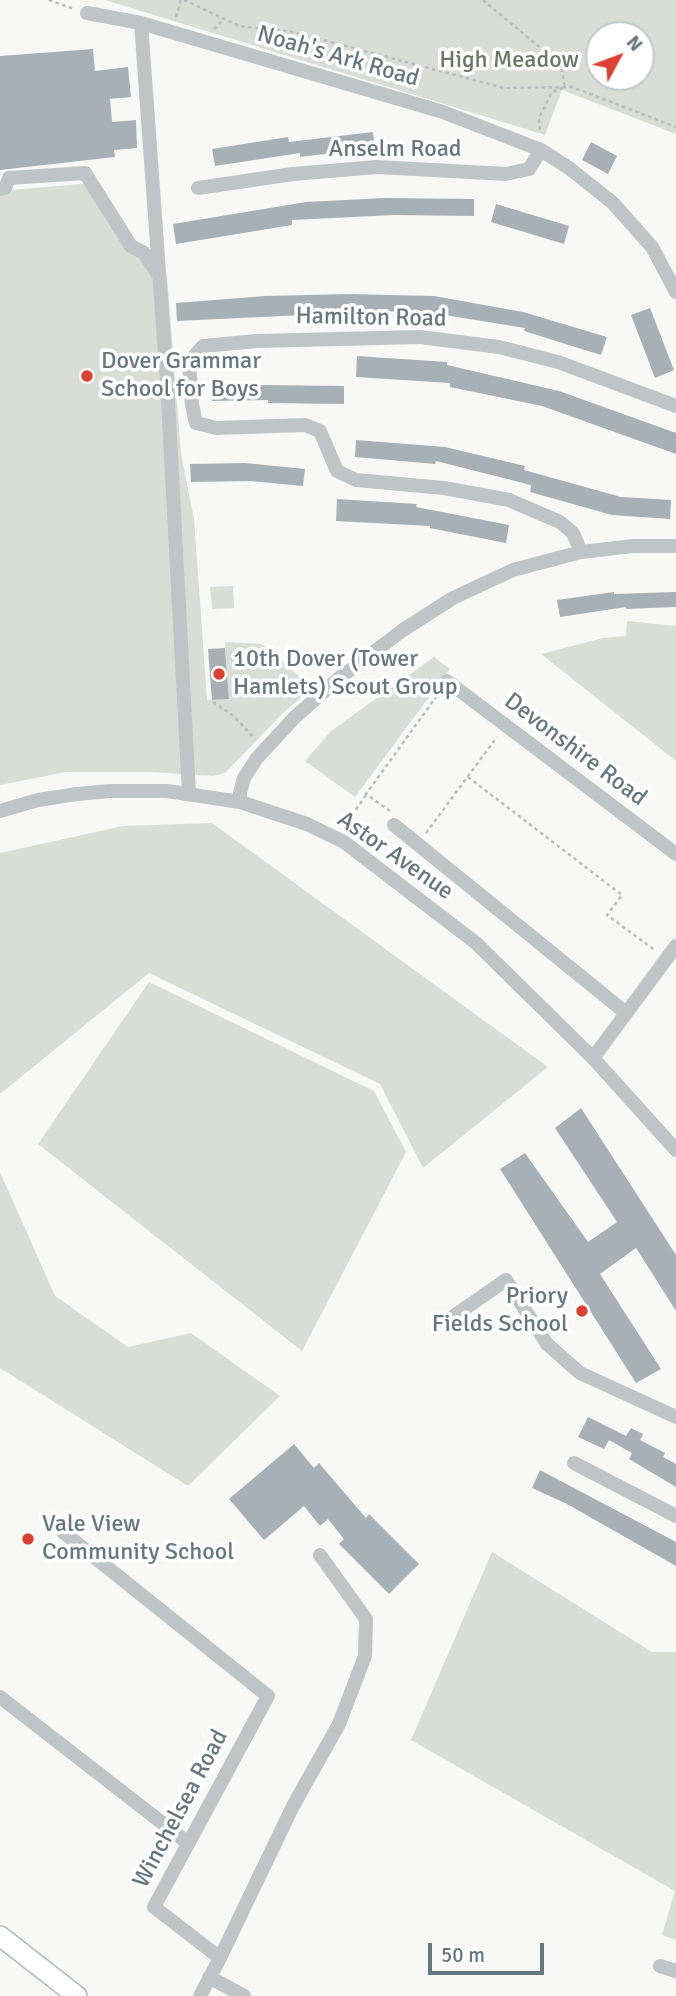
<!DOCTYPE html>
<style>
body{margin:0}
#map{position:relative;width:676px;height:1996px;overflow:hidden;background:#f8f8f6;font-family:Signika,sans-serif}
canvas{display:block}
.north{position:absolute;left:585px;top:21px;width:70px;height:70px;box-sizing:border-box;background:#fff;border:2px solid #c1c9cc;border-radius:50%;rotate:49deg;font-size:19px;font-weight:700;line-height:28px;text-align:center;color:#65787f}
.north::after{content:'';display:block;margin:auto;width:24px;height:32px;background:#db4033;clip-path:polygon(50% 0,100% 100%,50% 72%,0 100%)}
.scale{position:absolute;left:428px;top:1943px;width:116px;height:32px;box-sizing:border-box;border:4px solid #65787f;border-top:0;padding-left:9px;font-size:21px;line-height:24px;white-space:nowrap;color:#65787f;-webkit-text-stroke:5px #fff;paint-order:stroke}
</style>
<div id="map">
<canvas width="676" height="1996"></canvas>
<div class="north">N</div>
<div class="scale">50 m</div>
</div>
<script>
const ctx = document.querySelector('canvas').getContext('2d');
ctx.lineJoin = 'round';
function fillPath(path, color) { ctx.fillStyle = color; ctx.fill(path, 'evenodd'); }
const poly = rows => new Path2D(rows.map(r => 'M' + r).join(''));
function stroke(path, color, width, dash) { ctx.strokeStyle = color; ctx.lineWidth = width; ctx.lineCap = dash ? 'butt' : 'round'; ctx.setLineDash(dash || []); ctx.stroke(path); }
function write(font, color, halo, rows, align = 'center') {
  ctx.font = font + ' Signika,sans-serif'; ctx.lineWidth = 7; ctx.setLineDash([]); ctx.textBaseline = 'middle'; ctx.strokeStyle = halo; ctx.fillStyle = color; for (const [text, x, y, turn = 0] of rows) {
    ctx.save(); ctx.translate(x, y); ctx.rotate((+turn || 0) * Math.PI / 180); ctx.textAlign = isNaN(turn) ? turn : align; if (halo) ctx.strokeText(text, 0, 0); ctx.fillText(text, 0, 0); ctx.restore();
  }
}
fillPath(poly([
 [105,0,676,0,676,134,562,90,545,135],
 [599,35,641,35,641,77,599,77],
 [93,183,158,275,167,276,181,454,194,519,207,700,229,699,225,642,262,644,312,688,283,713,225,773,213,776,151,772,66,772,0,785,0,191],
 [233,586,234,608,212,609,210,587],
 [627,621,676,626,676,761,541,654,603,638,626,636],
 [434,657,450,669,355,797,305,761,331,731],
 [212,823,548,1067,423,1168,380,1084,149,973,0,1094,0,853,123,826],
 [149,982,374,1091,406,1152,302,1351,38,1144],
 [0,1172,55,1296,128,1347,191,1333,280,1396,188,1486,0,1368],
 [492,1552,652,1652,676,1652,676,1940,662,1935,675,1891,411,1740]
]), '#d9ddd5');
fillPath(poly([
 [93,49,95,71,128,67,131,97,110,99,112,122,136,120,137,148,114,150,115,157,0,170,0,56],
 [373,132,375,148,300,157,300,153,215,166,212,149,288,137,289,142],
 [591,142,617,156,608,174,582,160],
 [385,198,474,199,474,216,394,215,292,220,292,225,176,244,173,224,306,202],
 [496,204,569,226,564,244,491,222],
 [349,294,434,296,523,312,607,337,601,355,524,331,525,328,432,313,345,310,345,313,177,321,176,303,265,296],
 [650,308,674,370,655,378,631,315],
 [357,356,447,362,447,365,559,391,676,433,676,454,542,406,450,387,450,383,356,377],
 [266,385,344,386,344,404,268,403,268,400,212,401,212,387],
 [356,440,445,447,525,466,524,470,621,497,671,500,670,519,612,515,530,492,531,485,436,461,435,464,355,457],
 [245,463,305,469,303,486,250,481,191,482,190,464],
 [337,499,417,504,416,507,509,525,506,543,430,528,430,526,336,521],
 [614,592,614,594,676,592,676,607,626,609,626,607,560,617,557,600],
 [225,648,229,699,212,700,208,649],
 [581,1108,676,1255,676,1311,636,1248,600,1274,661,1369,636,1383,500,1169,525,1153,588,1242,617,1222,555,1128],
 [588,1417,626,1436,631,1428,643,1434,640,1440,665,1453,663,1457,676,1464,676,1487,629,1459,632,1453,609,1440,604,1449,578,1437],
 [294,1444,314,1468,319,1463,366,1518,369,1514,419,1564,389,1594,339,1544,344,1539,328,1519,320,1526,304,1506,264,1540,229,1499],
 [540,1470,676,1542,676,1566,567,1504,532,1488]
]), '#a7b1b5');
const major = poly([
 [0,1936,77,1996]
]);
stroke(major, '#b3b9bc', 22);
stroke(poly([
 [49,0,74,9],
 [184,0,239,26,293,32,504,88,572,87,676,127],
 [483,0,561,65,565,87,552,92,539,118,540,133],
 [176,17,181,0],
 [214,29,224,19],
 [213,702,235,717,255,739],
 [468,777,622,895,607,915,656,951],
 [390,811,366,794,439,693],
 [344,827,366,795],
 [426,833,497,737]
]), '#b8bcbe', 2.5, [3.5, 3.5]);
stroke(poly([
 [87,13,141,23,443,112,541,150,569,168,613,203,652,247,676,292],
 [141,23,167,382,189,793],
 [198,188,293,174,377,167,506,174,529,169,541,150],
 [0,189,5,188,9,178,85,173,131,246,144,253,158,274],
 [581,552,573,533,560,522,509,500,444,488,356,480,337,471,320,431,305,425,216,428,196,423,192,405,189,362,203,346,257,341,420,337,499,347,558,362,676,406],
 [447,681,676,854],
 [240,802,240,793,244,778,257,758,295,717,338,679,403,630,453,598,513,570,581,552,633,546,676,546],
 [0,811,38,800,77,794,110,791,167,791,240,802,307,824,344,842,476,943,593,1058,676,1150],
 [394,825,626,1013],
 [593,1058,676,946],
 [454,1316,506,1280,547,1344,580,1373,676,1417],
 [574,1463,676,1516],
 [63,1532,268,1696,154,1907,220,1958,200,1996],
 [0,1697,188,1843],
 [220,1958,293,1806,339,1724,365,1656,366,1619,320,1555],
 [660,1966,676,1971],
 [209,1977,244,1996]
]), '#bfc5c7', 14);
stroke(major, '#fff', 19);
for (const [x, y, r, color] of [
 [87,376,7,"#db4033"],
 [219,674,7,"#db4033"],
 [582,1311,7,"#db4033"],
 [28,1539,7,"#db4033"]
]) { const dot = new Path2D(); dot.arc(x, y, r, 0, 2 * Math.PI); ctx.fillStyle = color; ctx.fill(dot); stroke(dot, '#fff', 2.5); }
write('24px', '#65787f', '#fff', [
 ["Noah's Ark Road",338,57,16],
 ["Anselm Road",395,150],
 ["Hamilton Road",371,318,1],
 ["Devonshire Road",575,750,37],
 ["Astor Avenue",395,856,35],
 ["Winchelsea Road",181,1809,-62]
]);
write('24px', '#6a7763', '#fff', [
 ["High Meadow",509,61]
]);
write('24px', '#65787f', '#fff', [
 ["Dover Grammar",101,362],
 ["School for Boys",101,390],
 ["10th Dover (Tower",233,660],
 ["Hamlets) Scout Group",233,688],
 ["Priory",568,1297,"right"],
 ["Fields School",568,1325,"right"],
 ["Vale View",42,1525],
 ["Community School",42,1553]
], 'left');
</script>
